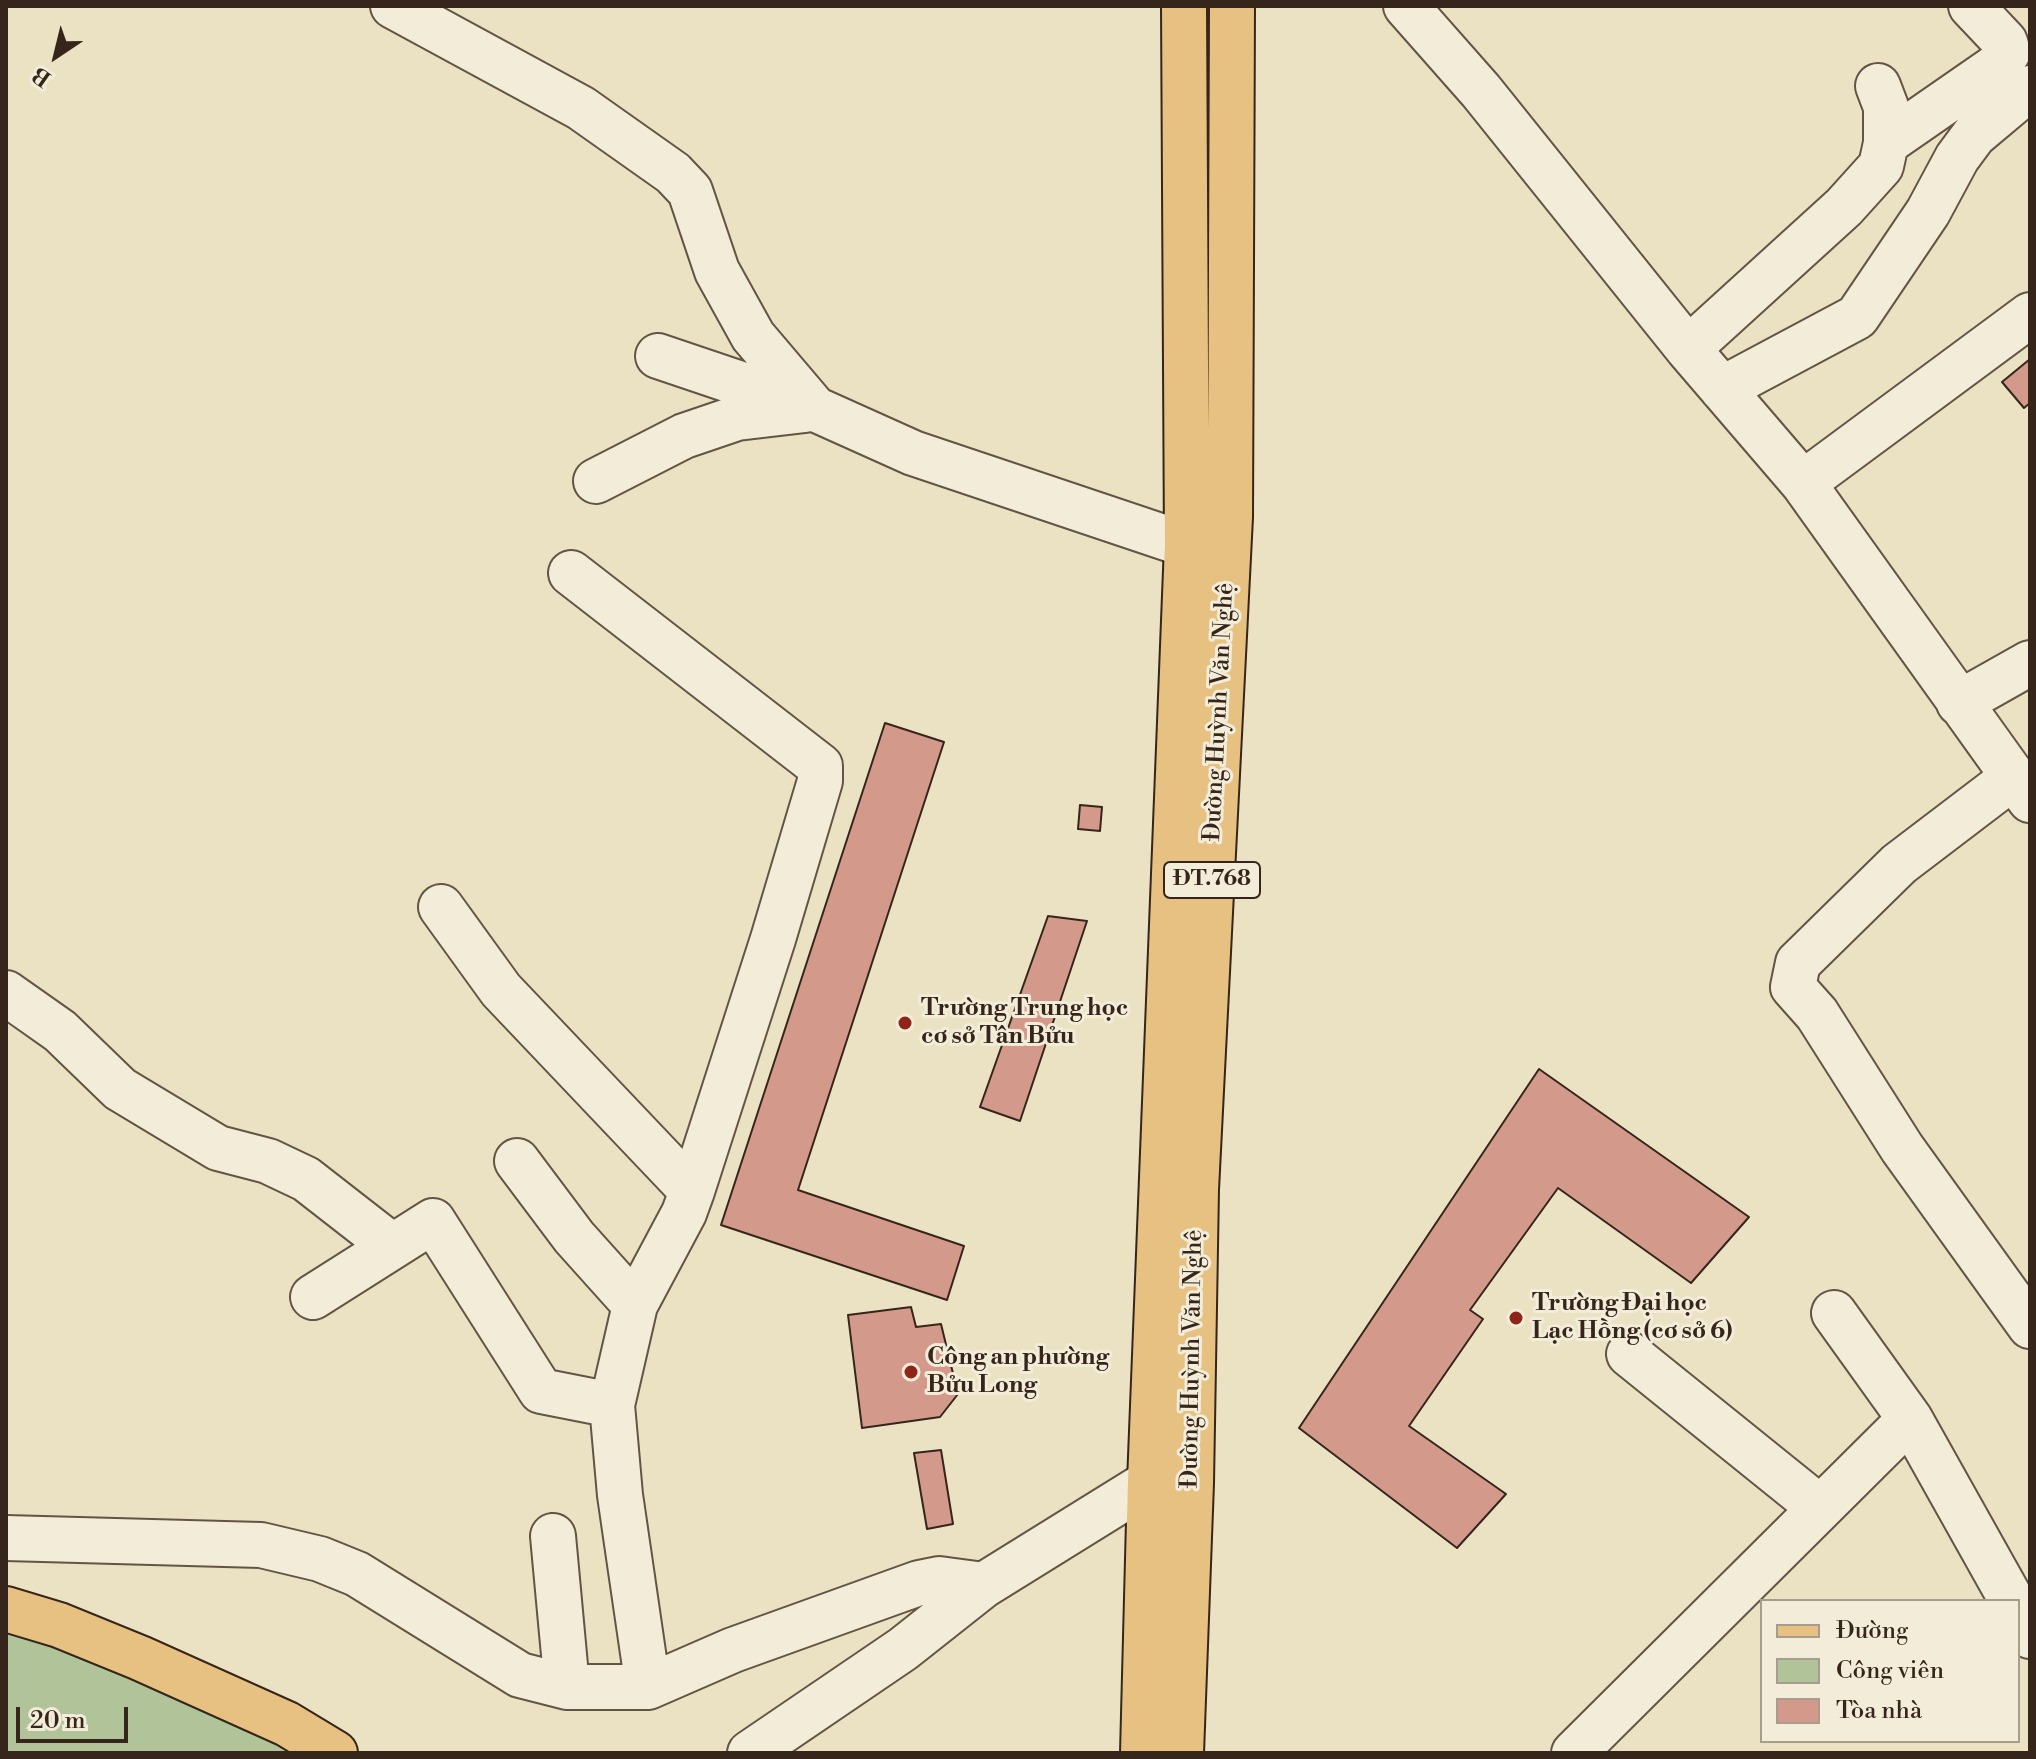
<!DOCTYPE html>
<meta charset="utf-8">
<style>
body{margin:0}
#map{position:relative;width:2036px;height:1759px;overflow:hidden;background:#ebe2c4;font-family:"Libre Bodoni",serif}
canvas{display:block}
.frame{position:absolute;inset:0;border:8px solid #36251a;pointer-events:none}
.legend{position:absolute;left:1760px;top:1599px;width:260px;height:144px;box-sizing:border-box;background:#f2ecd9;border:2px solid #a79c8d;margin:0;padding:10px 14px;list-style:none;font-size:24px;color:#36251a}
.legend li{display:flex;align-items:center;gap:16px;height:40px}
.legend b{width:40px;border:2px solid #a79c8d}
.north{position:absolute;left:16px;top:16px;width:80px;height:80px;-webkit-text-stroke:6px #f2ecd9;paint-order:stroke;rotate:215deg;font-size:22px;font-weight:700;line-height:32px;text-align:center;color:#36251a}
.north::after{content:'';display:block;margin:auto;width:28px;height:36px;background:#36251a;clip-path:polygon(50% 0,100% 100%,50% 72%,0 100%)}
.scale{position:absolute;left:16px;top:1707px;width:112px;height:36px;box-sizing:border-box;border:4px solid #36251a;border-top:0;padding-left:10px;font-size:24px;line-height:28px;white-space:nowrap;color:#36251a;-webkit-text-stroke:6px #f2ecd9;paint-order:stroke}
</style>
<div id="map">
<canvas width="2036" height="1759"></canvas>
<div class="frame"></div>
<ul class="legend">
<li><b style="height:10px;background:#e6c182"></b>Đường</li>
<li><b style="height:22px;background:#b1c499"></b>Công viên</li>
<li><b style="height:22px;background:#d39a8c"></b>Tòa nhà</li>
</ul>
<div class="north">B</div>
<div class="scale">20 m</div>
</div>
<script>
const ctx = document.querySelector('canvas').getContext('2d');
ctx.lineJoin = 'round';
function fillPath(path, color) { ctx.fillStyle = color; ctx.fill(path, 'evenodd'); }
const poly = rows => new Path2D(rows.map(r => 'M' + r).join(''));
function stroke(path, color, width, dash) { ctx.strokeStyle = color; ctx.lineWidth = width; ctx.lineCap = dash ? 'butt' : 'round'; ctx.setLineDash(dash || []); ctx.stroke(path); }
function write(font, color, halo, rows, align = 'center') {
  ctx.font = font + ' "Libre Bodoni",serif'; ctx.lineWidth = 6; ctx.setLineDash([]); ctx.textBaseline = 'middle'; ctx.strokeStyle = halo; ctx.fillStyle = color; for (const [text, x, y, turn = 0] of rows) {
    ctx.save(); ctx.translate(x, y); ctx.rotate((+turn || 0) * Math.PI / 180); ctx.textAlign = isNaN(turn) ? turn : align; if (halo) ctx.strokeText(text, 0, 0); ctx.fillText(text, 0, 0); ctx.restore();
  }
}
fillPath(poly([
 [6,1633,57,1647,127,1675,295,1753,6,1753]
]), '#b1c499');
const building = poly([
 [2030,359,2030,403,2024,408,2002,382,2030,359],
 [885,723,944,742,798,1190,964,1246,947,1300,721,1225,885,723],
 [1080,805,1102,807,1100,831,1078,829,1080,805],
 [1048,916,1087,921,1020,1121,980,1107,1048,916],
 [1539,1069,1749,1217,1691,1283,1558,1188,1470,1310,1483,1319,1409,1426,1506,1494,1457,1548,1299,1428,1539,1069],
 [911,1307,916,1327,941,1324,958,1394,940,1417,862,1428,848,1315,911,1307],
 [941,1450,953,1524,927,1529,914,1453,941,1450]
]);
fillPath(building, '#d39a8c');
stroke(building, '#36251a', 2);
const minor = poly([
 [393,6,581,108,673,173,690,191,717,271,753,336,815,409],
 [1406,6,1481,91,1688,349,1803,483,2030,800],
 [1886,143,2000,64,2008,52,2005,42,1971,6],
 [1688,349,1844,207,1881,166,1886,143,1886,107,1878,86],
 [658,356,815,409,913,453,1187,545],
 [1722,389,1857,317,1928,212,1957,158,1974,135,2030,88],
 [596,481,684,436,737,418,805,410],
 [1803,483,2030,315],
 [571,573,820,766,820,781,773,939,692,1191,684,1213,635,1305,612,1405,620,1495,648,1687],
 [1959,703,2030,663],
 [2012,778,1899,864,1798,963,1793,987,1817,1014,1902,1148,2030,1326],
 [441,907,501,990,692,1191],
 [6,993,60,1031,120,1089,218,1148,268,1161,306,1179,392,1246],
 [517,1161,574,1237,635,1305],
 [313,1297,433,1221,541,1391,612,1405],
 [1834,1313,1910,1419,2012,1601],
 [1629,1354,1820,1508],
 [553,1536,567,1687],
 [6,1538,261,1545,320,1559,357,1574,520,1675,567,1687,648,1687,733,1650,919,1583,939,1579,984,1585],
 [2018,1611,2030,1636],
 [750,1753,903,1649,984,1585,1150,1482],
 [1574,1753,1910,1419]
]);
const major = poly([
 [6,1609,59,1625,140,1658,287,1724,335,1753],
 [1143,1753,1150,1482,1187,545,1184,6],
 [1181,1753,1191,1483,1196,1189,1230,517,1232,6]
]);
stroke(minor, '#635444', 48);
stroke(major, '#36251a', 48);
stroke(minor, '#f2ecd9', 44);
stroke(major, '#e6c182', 44);
for (const [x, y, r, color] of [
 [905,1023,8,"#8f2418"],
 [1516,1318,8,"#8f2418"],
 [911,1372,8,"#8f2418"]
]) { const dot = new Path2D(); dot.arc(x, y, r, 0, 2 * Math.PI); ctx.fillStyle = color; ctx.fill(dot); stroke(dot, '#f2ecd9', 3); }
for (const [x, y, w] of [
 [1212,880,96]
]) { const box = new Path2D(); box.roundRect(x - w / 2, y - 18, w, 36, 6); ctx.fillStyle = '#f2ecd9'; ctx.fill(box); stroke(box, '#36251a', 2); }
write('bold 22px', '#36251a', null, [
 ["ĐT.768",1212,880]
]);
write('24px', '#36251a', '#f2ecd9', [
 ["Đường Huỳnh Văn Nghệ",1220,712,-87],
 ["Đường Huỳnh Văn Nghệ",1193,1359,-89]
]);
write('bold 24px', '#36251a', '#f2ecd9', [
 ["Trường Trung học",921,1009],
 ["cơ sở Tân Bửu",921,1037],
 ["Trường Đại học",1532,1304],
 ["Lạc Hồng (cơ sở 6)",1532,1332],
 ["Công an phường",927,1358],
 ["Bửu Long",927,1386]
], 'left');
</script>
